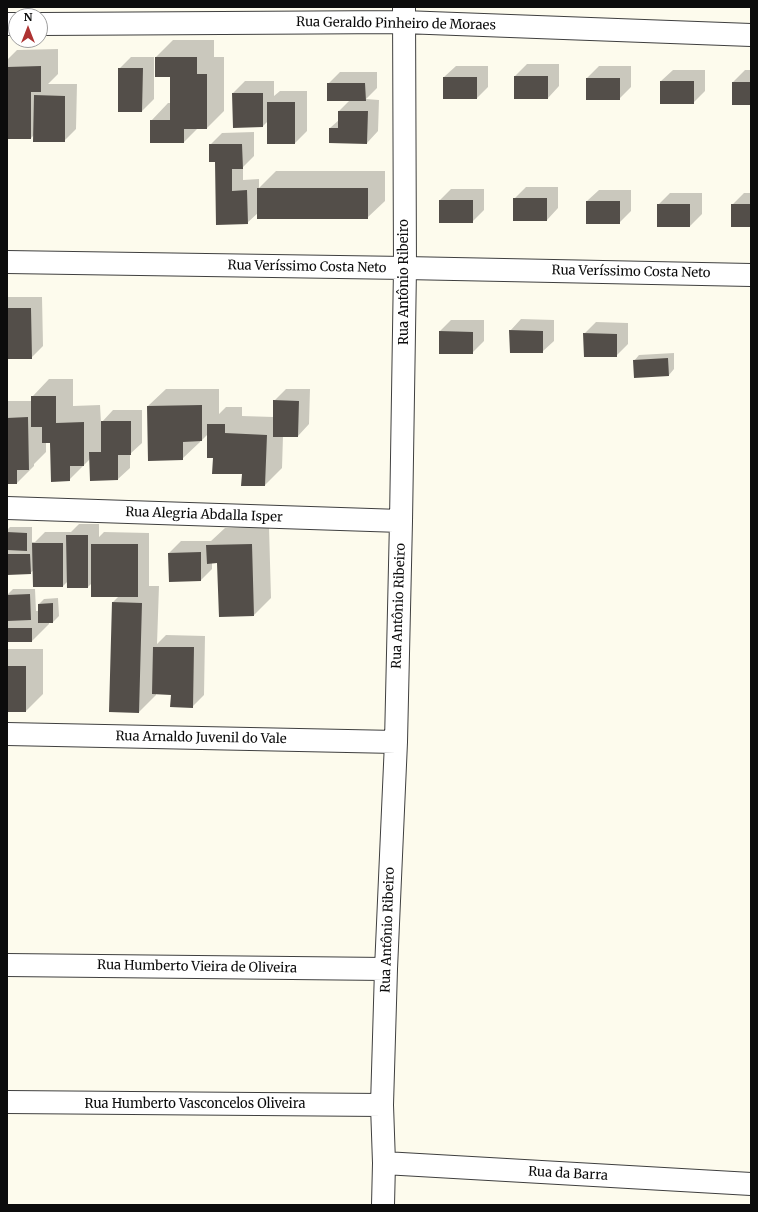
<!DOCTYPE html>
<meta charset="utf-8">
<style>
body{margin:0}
#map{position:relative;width:758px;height:1212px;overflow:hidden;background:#fdfbed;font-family:Merriweather,serif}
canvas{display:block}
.frame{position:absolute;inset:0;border:8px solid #0c0c0c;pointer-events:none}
.north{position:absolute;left:8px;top:8px;width:40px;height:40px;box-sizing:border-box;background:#fff;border:1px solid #9e9e9e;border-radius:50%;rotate:0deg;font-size:11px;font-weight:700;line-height:16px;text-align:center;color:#0c0c0c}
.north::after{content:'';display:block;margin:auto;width:14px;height:18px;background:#ae3332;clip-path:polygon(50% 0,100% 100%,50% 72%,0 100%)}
</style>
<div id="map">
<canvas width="758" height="1212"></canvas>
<div class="frame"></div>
<div class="north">N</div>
</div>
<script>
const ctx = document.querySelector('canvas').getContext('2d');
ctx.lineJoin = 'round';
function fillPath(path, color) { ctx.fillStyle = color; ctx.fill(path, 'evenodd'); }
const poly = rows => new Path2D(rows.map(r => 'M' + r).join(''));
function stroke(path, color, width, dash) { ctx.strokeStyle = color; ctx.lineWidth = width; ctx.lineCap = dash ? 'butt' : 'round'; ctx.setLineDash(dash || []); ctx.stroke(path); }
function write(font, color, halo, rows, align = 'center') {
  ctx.font = font + ' Merriweather,serif'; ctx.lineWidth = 4; ctx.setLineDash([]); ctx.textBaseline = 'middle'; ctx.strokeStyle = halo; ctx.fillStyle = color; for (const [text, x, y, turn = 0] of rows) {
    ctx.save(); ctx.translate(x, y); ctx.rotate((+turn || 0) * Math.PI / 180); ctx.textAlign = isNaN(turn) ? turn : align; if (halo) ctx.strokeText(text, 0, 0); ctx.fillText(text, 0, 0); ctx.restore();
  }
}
fillPath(poly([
 [173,40,214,40,214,57,224,57,224,111,207,128,198,128,184,142,151,121,168,103,171,103,171,76,156,57],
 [58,49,58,74,48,84,77,84,76,129,64,141,34,135,31,138,7,138,7,60,17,50],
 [131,57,154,57,154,99,142,111,119,69],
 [527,64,559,64,559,86,548,98,515,76],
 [456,66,488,66,488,87,477,98,444,77],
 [599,66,631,66,631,87,619,99,587,78],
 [673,70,705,70,705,91,693,103,661,81],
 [745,70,751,70,751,104,733,82],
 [340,72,377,72,377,88,366,99,379,100,378,131,367,143,330,128,339,120,339,111,350,100,328,84],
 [245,81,274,81,274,96,280,91,307,91,307,131,295,143,268,121,263,126,233,93],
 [254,132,254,156,243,167,243,180,259,179,259,188,276,171,385,171,385,201,367,218,258,213,247,223,216,161,210,145,222,133],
 [526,187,558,187,558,208,547,220,514,199],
 [451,189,484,189,484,210,472,222,440,200],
 [599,190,631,190,631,211,619,223,587,201],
 [670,193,702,193,702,214,690,226,658,226,658,205],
 [744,193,751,193,751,226,732,205],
 [7,297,42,297,43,346,31,358,7,358],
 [521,319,554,320,554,341,542,352,510,331],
 [451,320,484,320,484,341,472,353,440,331],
 [596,322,628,323,628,344,616,356,584,334],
 [674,353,674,369,669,375,634,361,639,355],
 [49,379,73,379,73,406,100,405,101,423,113,410,142,410,142,443,130,454,130,468,118,479,91,458,69,480,51,442,46,442,46,452,34,464,34,466,17,483,7,483,7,401,32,401,32,397],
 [166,389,219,389,219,414,226,407,242,407,242,416,274,417,274,401,286,389,310,389,309,424,298,436,283,436,282,468,265,485,214,458,208,434,202,440,200,440,200,442,182,459,148,406],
 [79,524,99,524,99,537,104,532,149,533,149,586,159,586,157,644,166,635,205,636,204,695,192,707,172,694,156,693,156,695,139,712,113,602,119,596,92,583,88,587,68,581,63,586,34,570,30,573,7,574,7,530,10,527,32,527,32,542,35,542,45,532,71,532],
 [269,527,271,598,254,615,218,562,212,562,212,569,201,580,169,553,181,541,211,541,225,528],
 [13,589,35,589,36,611,39,611,39,604,44,599,58,598,59,616,53,622,49,622,49,624,32,641,7,641,7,595],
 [7,649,43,649,43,694,26,711,7,711]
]), '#0003');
fillPath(poly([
 [155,57,197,57,197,74,207,74,207,129,184,129,184,143,150,143,150,120,170,120,170,77,155,77],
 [41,66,41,92,31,92,31,139,7,139,7,67],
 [118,68,143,68,142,112,118,112],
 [514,76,548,76,548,99,514,99],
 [443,77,477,77,477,99,443,99],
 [586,78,620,78,620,100,586,100],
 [660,81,694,81,694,104,660,104],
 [732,82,751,82,751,105,732,105],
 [327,83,365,83,366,101,327,101],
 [232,93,263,93,263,127,233,128],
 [34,95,65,96,65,142,33,142],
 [267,102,295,102,295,144,267,144],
 [338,111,368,111,367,144,329,143,329,128,338,128],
 [209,144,242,144,243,169,232,169,232,191,247,190,248,224,216,225,215,162,209,162],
 [257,188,368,188,368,219,257,219],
 [513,198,547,198,547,221,513,221],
 [439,200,473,200,473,223,439,223],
 [586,201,620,201,620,224,586,224],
 [657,204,690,204,690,227,657,227],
 [731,204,751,204,751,227,731,227],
 [7,308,31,308,32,359,7,359],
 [509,330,543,331,543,353,510,353],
 [439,331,473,332,473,354,439,354],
 [583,333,617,334,617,357,584,357],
 [668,358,669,376,634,378,633,360],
 [31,396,56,396,56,423,84,422,84,466,70,466,70,481,51,482,50,443,42,443,42,427,31,427],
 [273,400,299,401,298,437,273,437],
 [202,405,202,441,183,442,183,460,148,461,147,406],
 [28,417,29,470,17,470,17,484,7,484,7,418],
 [101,421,131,421,131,455,118,455,118,480,90,481,89,452,101,452],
 [207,424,225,424,225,433,267,435,265,486,241,486,242,474,212,474,213,458,207,458],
 [7,532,27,533,27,551,7,550],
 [66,535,88,535,88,588,67,588],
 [32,543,63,543,63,587,33,587],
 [91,544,138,544,138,597,91,597],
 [252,544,254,616,219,617,217,563,207,564,206,545],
 [201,552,201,581,169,582,168,553],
 [7,554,30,554,31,574,7,575],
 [30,594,31,620,7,621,7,595],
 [112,602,142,603,139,713,109,712],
 [53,603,53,623,38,623,38,604],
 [7,628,32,628,32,642,7,642],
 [153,647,194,647,193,708,170,707,171,695,152,694],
 [7,666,26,666,26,712,7,712]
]), '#534e49');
const minor = poly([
 [7,24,16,24],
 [40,24,403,22,751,35],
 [7,262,405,268,751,275],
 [7,508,401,521],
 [7,734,396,742],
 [7,965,386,969],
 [7,1102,382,1105],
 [384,1163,751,1184],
 [383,1205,384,1163,382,1105,386,969,396,742,401,521,405,268,404,7]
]);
stroke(minor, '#3f3f3f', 24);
stroke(minor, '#fff', 22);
write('13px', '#0c0c0c', '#fff', [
 ["Rua Geraldo Pinheiro de Moraes",396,24,1],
 ["Rua Veríssimo Costa Neto",307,267,1],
 ["Rua Veríssimo Costa Neto",631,272,1],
 ["Rua Antônio Ribeiro",404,282,-90],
 ["Rua Alegria Abdalla Isper",204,515,2],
 ["Rua Antônio Ribeiro",399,606,-88],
 ["Rua Arnaldo Juvenil do Vale",201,738,1],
 ["Rua Antônio Ribeiro",388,930,-88],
 ["Rua Humberto Vieira de Oliveira",197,967,1],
 ["Rua Humberto Vasconcelos Oliveira",195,1104],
 ["Rua da Barra",568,1174,3]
]);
</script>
